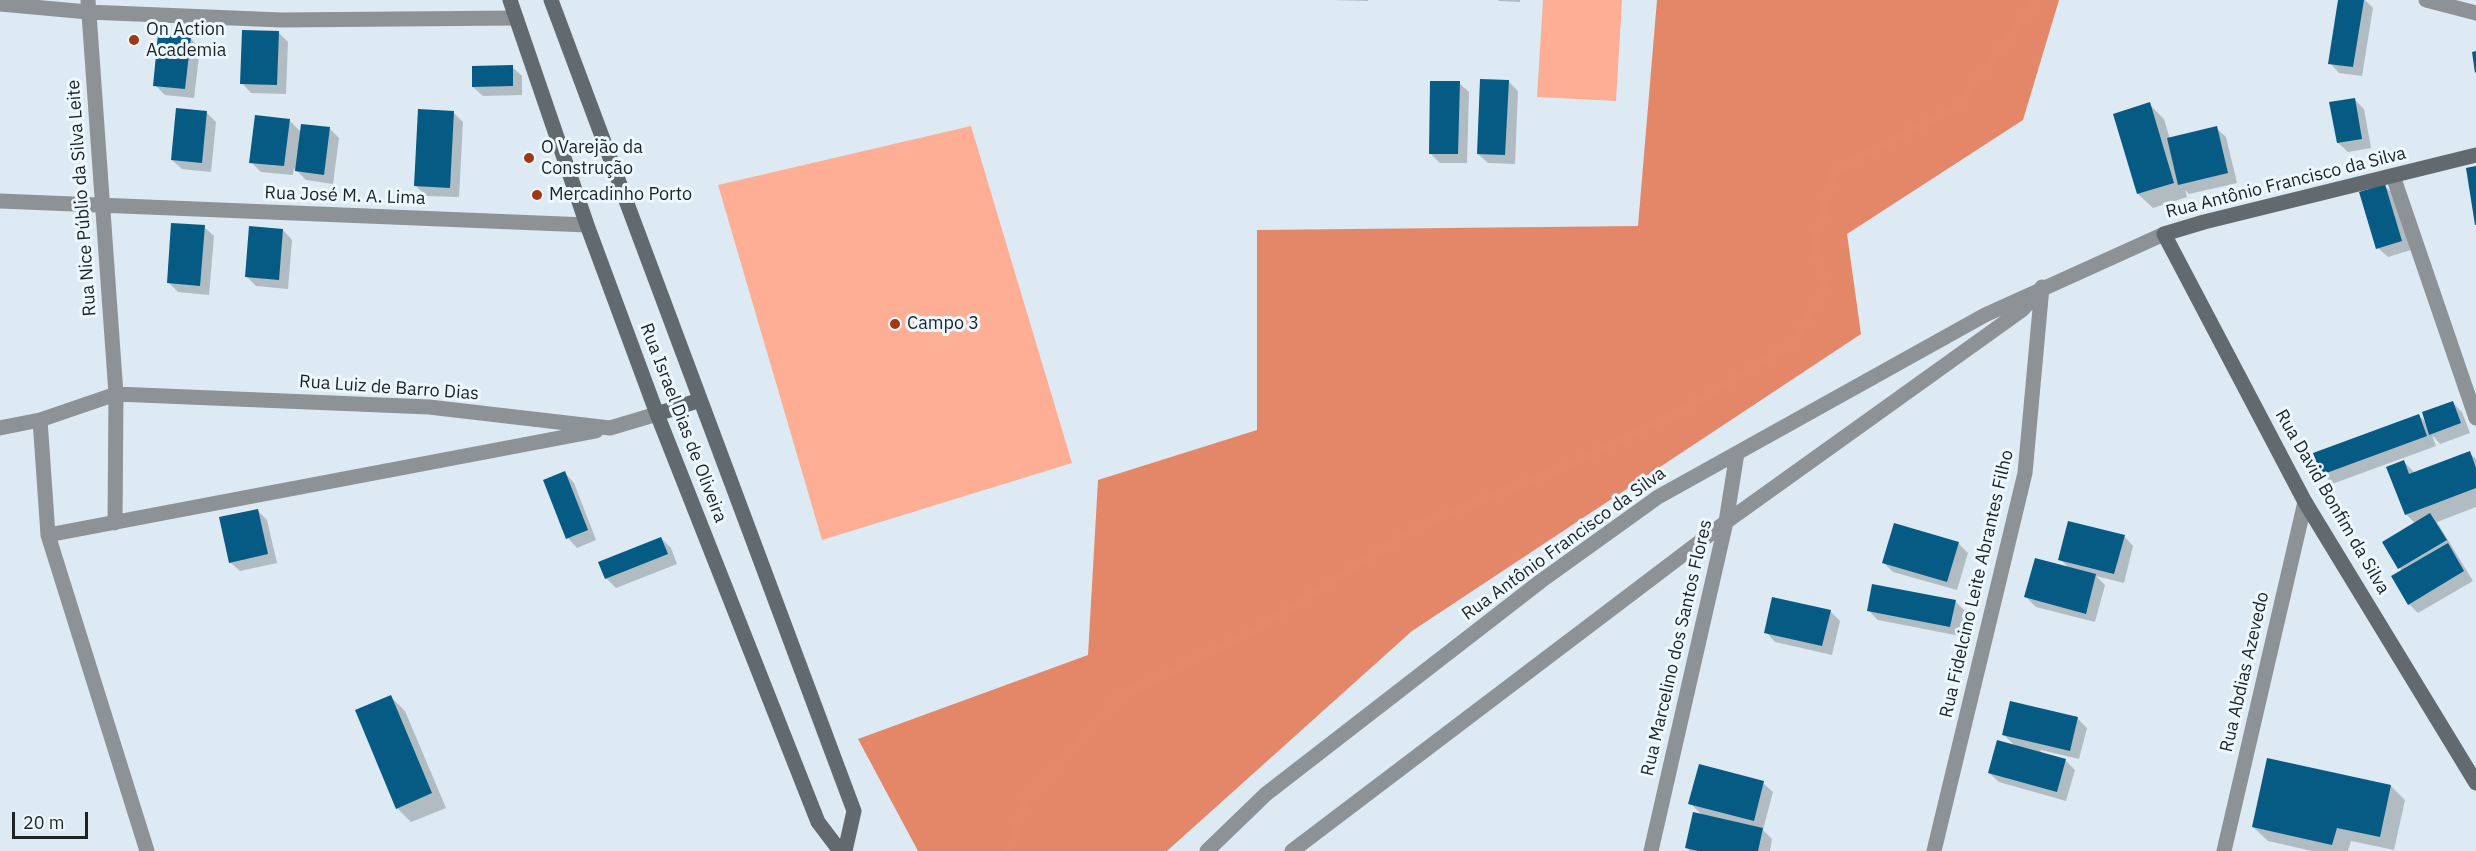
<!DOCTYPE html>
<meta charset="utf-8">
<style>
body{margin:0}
#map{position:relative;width:2476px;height:851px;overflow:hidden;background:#ddeaf3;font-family:"IBM Plex Sans",sans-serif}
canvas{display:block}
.scale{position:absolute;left:12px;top:812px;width:76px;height:27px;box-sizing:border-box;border:3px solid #1e2326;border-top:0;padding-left:8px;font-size:18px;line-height:21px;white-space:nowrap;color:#1e2326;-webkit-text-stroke:4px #ecf7fe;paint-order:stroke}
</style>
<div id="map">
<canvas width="2476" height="851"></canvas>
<div class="scale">20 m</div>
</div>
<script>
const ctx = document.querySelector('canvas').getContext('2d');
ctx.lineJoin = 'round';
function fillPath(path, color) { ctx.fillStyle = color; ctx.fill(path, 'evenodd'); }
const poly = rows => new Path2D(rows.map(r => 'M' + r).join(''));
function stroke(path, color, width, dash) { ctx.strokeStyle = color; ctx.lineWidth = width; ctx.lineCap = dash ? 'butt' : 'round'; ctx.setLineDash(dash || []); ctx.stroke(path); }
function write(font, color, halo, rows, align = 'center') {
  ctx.font = font + ' "IBM Plex Sans",sans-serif'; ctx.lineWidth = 6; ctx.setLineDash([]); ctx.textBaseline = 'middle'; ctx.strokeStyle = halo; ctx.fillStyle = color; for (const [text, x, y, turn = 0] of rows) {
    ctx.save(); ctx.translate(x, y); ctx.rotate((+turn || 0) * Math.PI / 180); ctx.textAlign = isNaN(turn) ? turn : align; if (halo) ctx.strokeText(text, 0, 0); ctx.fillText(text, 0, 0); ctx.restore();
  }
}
fillPath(poly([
 [1543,0,1622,0,1616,101,1537,97],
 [971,126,1072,463,822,540,718,185]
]), '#fdae95');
fillPath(poly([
 [1657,0,2059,0,2023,120,1847,234,1861,334,1412,631,1167,851,918,851,858,739,1088,655,1098,480,1257,430,1257,230,1638,226]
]), '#e48769');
fillPath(poly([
 [1332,0,1368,0,1368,1],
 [1498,0,1520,0,1520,2,1499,1],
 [2339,0,2365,0,2373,8,2362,76,2339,73,2330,63],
 [278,32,288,42,286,94,251,93,242,83],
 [190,38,200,48,194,98,165,95,155,85],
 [512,67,522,76,522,95,483,96,473,87],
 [1508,81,1518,91,1515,164,1488,163,1478,154],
 [1459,83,1469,92,1467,163,1440,163,1430,153],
 [2354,99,2364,109,2371,148,2348,152,2338,143],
 [2149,104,2164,119,2170,139,2216,128,2226,137,2237,183,2189,194,2185,190,2187,197,2153,208,2138,194],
 [206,112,216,122,211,172,182,169,172,160],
 [453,112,463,122,459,197,426,196,416,186],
 [289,120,301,132,329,128,339,138,333,184,306,180,294,168,293,175,261,172,251,162],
 [2385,186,2394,195,2411,250,2388,257,2378,248],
 [204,227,214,236,209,295,178,292,168,282],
 [283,230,292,240,288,289,256,286,246,276],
 [2453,403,2462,412,2470,433,2440,444,2432,435,2436,446,2332,484,2323,474,2419,415,2427,424],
 [2469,453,2476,459,2476,507,2437,522,2473,581,2418,613,2409,604,2402,571,2384,543,2416,524,2406,514,2403,461,2415,473],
 [565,473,574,483,596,540,577,548,568,538],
 [258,511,267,520,277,563,240,571,230,562],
 [2124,536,2133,546,2124,583,2096,576,2105,585,2095,622,2036,607,2026,597,2069,568,2060,559],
 [661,538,671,548,677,564,616,588,606,578],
 [1958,543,1968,553,1957,590,1893,572,1884,563],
 [1955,601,1965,611,1960,636,1878,620,1868,610],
 [1830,611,1840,621,1832,655,1775,642,1766,632],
 [391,697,405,711,446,808,411,822,397,808],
 [2077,718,2087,728,2079,759,2041,750,2040,753,2065,760,2075,770,2066,801,1999,782,1989,773,2015,746,2003,734],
 [1763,783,1773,792,1763,830,1772,839,1770,851,1690,851,1687,848,1703,816,1690,803],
 [2391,786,2405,800,2394,850,2351,841,2348,851,2312,851,2268,841,2253,827]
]), '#0003');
stroke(poly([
 [1010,851,1025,800,1122,695,1262,626,1422,524,1557,470,1678,413,1792,344,1824,289,1815,241,1833,172,1959,105,2036,0]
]), '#e5886a', 8);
fillPath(poly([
 [2338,0,2364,0,2353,67,2328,64],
 [242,30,279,31,277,85,240,84],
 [158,34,191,37,185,89,153,86],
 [2476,51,2476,72,2475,73,2472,52],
 [513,65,513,86,472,87,472,66],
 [1480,79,1509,80,1505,155,1477,154],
 [1430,81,1460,81,1458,154,1429,154],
 [2355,98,2362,139,2337,143,2329,102],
 [2150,102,2174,183,2137,194,2113,114],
 [176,108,207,111,202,163,171,160],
 [418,109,454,111,450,188,414,186],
 [255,115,290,119,284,166,249,163],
 [301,124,330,127,324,175,295,171],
 [2217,126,2228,173,2178,185,2167,138],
 [2476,166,2476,225,2475,225,2466,168],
 [2385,184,2402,241,2376,249,2359,192],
 [171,223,205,225,200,286,167,283],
 [249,226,283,229,279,280,245,277],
 [2453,401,2461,423,2429,435,2422,412],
 [2419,414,2427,436,2321,475,2313,453],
 [2470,451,2476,468,2476,488,2405,515,2386,467,2404,460,2409,474],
 [565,471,588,530,566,539,543,480],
 [258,509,268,554,229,563,219,517],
 [2430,513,2447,540,2398,569,2382,542],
 [2068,521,2125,535,2114,574,2058,560],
 [1894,523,1959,542,1947,582,1882,563],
 [661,537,668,554,605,579,598,562],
 [2448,543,2464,571,2408,605,2391,576],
 [2035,558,2096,574,2086,614,2024,597],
 [1872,584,1956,600,1950,627,1867,611],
 [1772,597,1831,610,1822,646,1764,633],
 [391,695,432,793,396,809,355,710],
 [2010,701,2078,717,2070,751,2002,735],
 [1997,740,2066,759,2057,792,1988,773],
 [2267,758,2391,785,2380,837,2337,828,2332,845,2252,827],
 [1699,764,1764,781,1754,821,1688,804],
 [1693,812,1763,828,1758,851,1698,851,1685,848]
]), '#055b84');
stroke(poly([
 [88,0,116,394,115,523],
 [2426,0,2476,13],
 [0,4,88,12,281,20,516,18],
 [2393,176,2476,418],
 [0,201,587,225],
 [40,420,48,535,147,851],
 [0,428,40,420,116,394,429,407,610,428,657,414],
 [48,535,596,431],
 [1207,851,1266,794,1541,581,1658,497,1985,315,2164,234],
 [1292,851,1726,522,2022,310,2038,292],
 [1651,851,1726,522,1737,453],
 [1934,851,2025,473,2042,287],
 [2224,851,2305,502]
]), '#8d9296', 15);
stroke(poly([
 [510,0,587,225,657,414,818,822,840,851],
 [551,0,854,811,845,851],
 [2476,155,2204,222,2164,234,2305,502,2476,783],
 [657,414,700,400]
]), '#626a6f', 15);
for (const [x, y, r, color] of [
 [134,40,6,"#a03913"],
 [529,158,6,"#a03913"],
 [537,195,6,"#a03913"],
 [895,324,6,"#a03913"]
]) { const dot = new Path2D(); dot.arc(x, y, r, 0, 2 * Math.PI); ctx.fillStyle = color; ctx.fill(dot); stroke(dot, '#ecf7fe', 2); }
write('18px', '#1e2326', '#ecf7fe', [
 ["On Action",146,30],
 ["Academia",146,51],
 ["O Varejão da",541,148],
 ["Construção",541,169],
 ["Mercadinho Porto",549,195],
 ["Campo 3",907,324]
], 'left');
write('18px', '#1e2326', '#ecf7fe', [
 ["Rua Antônio Francisco da Silva",2286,183,-14],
 ["Rua José M. A. Lima",345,196,2],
 ["Rua Nice Públio da Silva Leite",82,198,-94],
 ["Rua Luiz de Barro Dias",389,388,4],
 ["Rua Israel Dias de Oliveira",683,423,69],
 ["Rua David Bonfim da Silva",2332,502,60],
 ["Rua Antônio Francisco da Silva",1564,544,-36],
 ["Rua Fidelcino Leite Abrantes Filho",1977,584,-77],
 ["Rua Marcelino dos Santos Flores",1677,648,-77],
 ["Rua Abdias Azevedo",2245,672,-77]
]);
</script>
